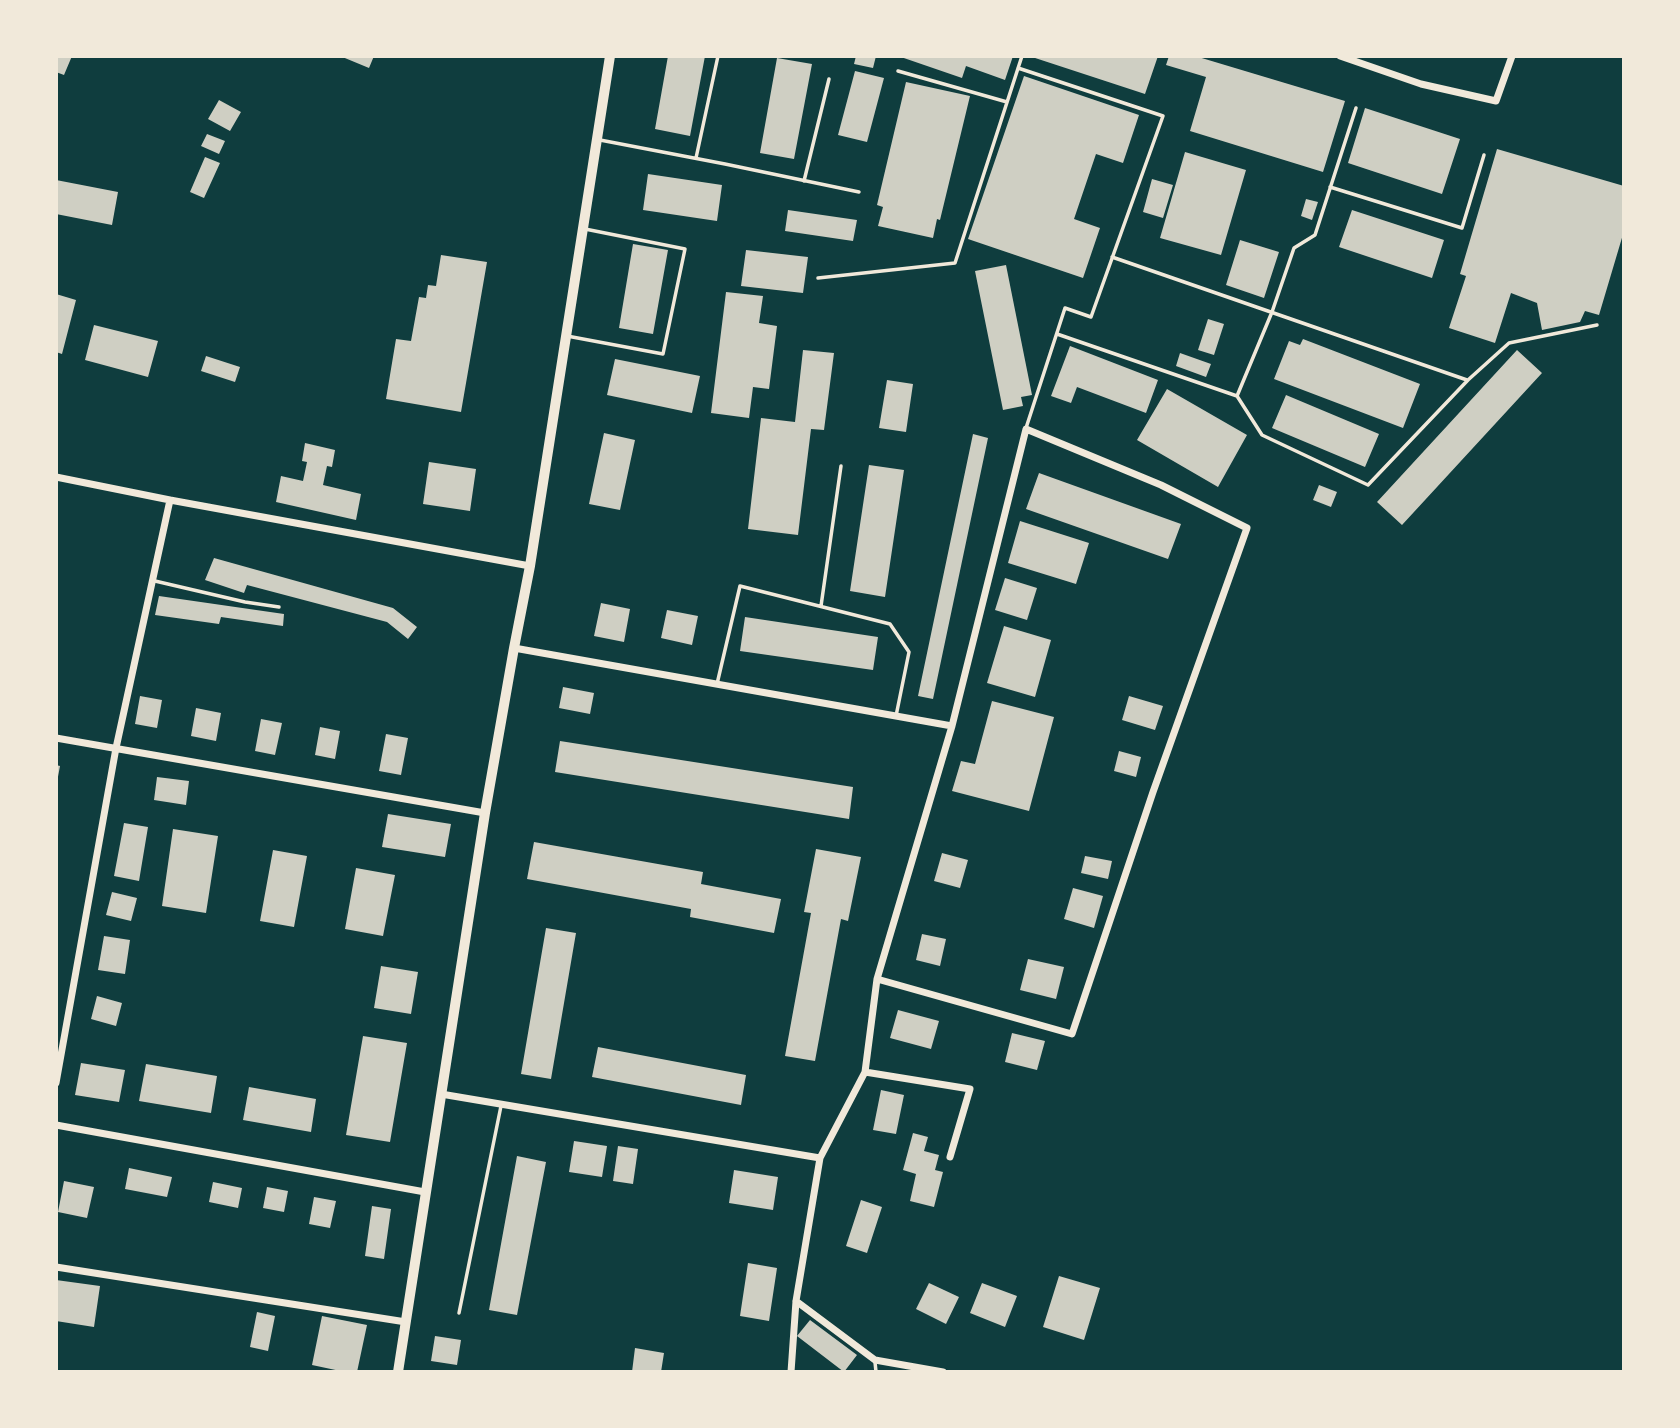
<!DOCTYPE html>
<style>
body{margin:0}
#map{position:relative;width:1680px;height:1428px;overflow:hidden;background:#0f3d3e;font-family:"Libre Baskerville",serif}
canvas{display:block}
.frame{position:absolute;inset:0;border:58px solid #f1e9da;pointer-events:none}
</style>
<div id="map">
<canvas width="1680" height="1428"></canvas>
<div class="frame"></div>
</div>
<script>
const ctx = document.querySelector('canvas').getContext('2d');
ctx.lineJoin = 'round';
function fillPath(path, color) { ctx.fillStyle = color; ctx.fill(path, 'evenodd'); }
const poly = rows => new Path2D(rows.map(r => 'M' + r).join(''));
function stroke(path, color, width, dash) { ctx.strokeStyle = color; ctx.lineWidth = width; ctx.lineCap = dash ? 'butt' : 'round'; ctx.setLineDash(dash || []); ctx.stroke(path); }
fillPath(poly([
 [56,56,72,56,64,75,56,72],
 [340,56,374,56,369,68],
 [668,56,705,56,690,136,655,129],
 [856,56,876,56,873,68,854,64],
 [898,56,1013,56,1005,80,966,66,962,78],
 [1029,56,1158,56,1145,94],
 [1169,56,1195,56,1345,101,1323,172,1190,131,1206,77,1166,65],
 [777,58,812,64,794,159,760,153],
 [855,71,884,78,867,142,838,135],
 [1024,76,1139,115,1123,163,1096,154,1074,219,1100,228,1083,278,968,239],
 [906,82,970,96,940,220,937,219,933,238,878,226,883,207,877,205],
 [219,100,241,112,230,131,208,119],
 [1365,108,1460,139,1442,194,1348,163],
 [207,134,225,141,219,154,201,146],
 [1497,149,1624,186,1624,231,1599,315,1585,311,1580,322,1542,330,1537,303,1511,293,1495,343,1449,328,1466,276,1460,274],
 [1185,152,1246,170,1221,255,1160,238],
 [205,157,220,163,204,198,190,192],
 [648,174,722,185,717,221,643,210],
 [1152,179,1173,185,1163,218,1143,212],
 [56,180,118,192,112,225,56,214],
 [1306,199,1318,202,1312,220,1301,216],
 [788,210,857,220,853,241,785,231],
 [1352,210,1444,240,1432,278,1339,247],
 [1240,240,1279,252,1264,298,1226,285],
 [633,244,668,250,653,334,619,328],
 [746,250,808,257,803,293,741,286],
 [441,255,487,262,461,412,386,399,396,339,411,341,419,297,426,298,428,285,436,286],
 [1006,265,1032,395,1021,397,1023,406,1003,410,975,271],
 [726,292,763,296,759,323,777,326,769,389,753,387,749,418,711,413],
 [56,294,76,300,62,354,56,352],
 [1208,319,1224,324,1214,355,1198,350],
 [94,325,158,341,148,377,85,360],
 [1303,339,1420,384,1403,428,1274,379,1289,341,1300,345],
 [1070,346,1158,380,1146,413,1077,387,1071,403,1051,396],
 [803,350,834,353,824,430,811,429,798,535,748,529,761,418,795,422],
 [1517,350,1542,373,1402,525,1377,502],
 [1180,353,1211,364,1206,377,1176,366],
 [206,356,240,367,235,382,201,371],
 [615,359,700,376,692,413,607,395],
 [887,380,913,384,906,432,879,428],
 [1167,389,1247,435,1218,487,1137,440],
 [1286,395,1379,434,1365,467,1272,428],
 [604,433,635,440,620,510,589,504],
 [973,434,988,438,933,699,918,696],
 [305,443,335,450,332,467,327,466,323,485,361,494,356,520,276,502,281,476,303,481,307,462,302,461],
 [429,462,476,469,470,511,423,504],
 [869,465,904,470,885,597,850,591],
 [1039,473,1181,524,1168,559,1026,509],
 [1319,485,1337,492,1331,507,1313,500],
 [1020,521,1089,543,1076,584,1008,563],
 [214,558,393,608,417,627,408,639,387,622,247,585,244,593,205,580],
 [1005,578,1037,588,1027,620,995,610],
 [159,596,284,614,283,626,221,617,219,624,155,615],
 [601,603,630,609,624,642,594,636],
 [667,610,698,616,692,645,661,638],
 [745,617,878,637,873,670,740,651],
 [1004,626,1051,640,1035,697,987,683],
 [563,687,594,693,590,714,559,708],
 [140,696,162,700,157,728,135,724],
 [1129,696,1163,706,1155,730,1122,720],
 [992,701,1054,717,1029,811,952,791,961,761,975,764],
 [196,708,221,713,216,741,191,736],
 [261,719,282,723,275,755,255,751],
 [320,727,340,731,335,759,315,755],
 [386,734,408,738,401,775,379,771],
 [560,741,853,787,849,819,555,772],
 [1119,751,1141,757,1136,777,1114,771],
 [56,765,60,766,57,782,56,782],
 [157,777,189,781,186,805,154,800],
 [388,814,451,824,445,857,382,847],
 [124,823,148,827,139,881,114,876],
 [173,829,218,836,206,913,162,906],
 [534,842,703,872,701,884,781,899,774,933,690,917,691,909,527,879],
 [816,849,861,857,848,921,841,919,815,1061,785,1056,811,913,804,912],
 [273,850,307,856,294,927,260,921],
 [942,853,968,860,960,888,934,881],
 [1085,856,1112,861,1108,879,1081,873],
 [356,868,395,875,383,936,345,929],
 [1073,888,1103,896,1094,928,1064,919],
 [112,892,137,898,131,921,106,915],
 [546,928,576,933,551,1079,521,1074],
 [922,934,946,939,940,966,916,960],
 [104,936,130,940,125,974,98,970],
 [1028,959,1064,967,1056,999,1020,990],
 [381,966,418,972,411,1014,374,1008],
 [97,996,122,1003,116,1026,91,1019],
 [898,1010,939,1021,931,1049,890,1038],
 [1012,1033,1045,1041,1037,1070,1005,1062],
 [363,1036,407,1043,390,1142,346,1135],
 [598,1047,746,1075,741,1105,592,1077],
 [81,1063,125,1070,119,1102,75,1095],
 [146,1064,217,1076,211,1113,139,1101],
 [249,1087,316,1099,311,1132,243,1120],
 [881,1090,904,1095,896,1134,873,1130],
 [913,1133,928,1137,924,1151,939,1155,935,1170,943,1172,934,1207,910,1201,916,1174,903,1170],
 [574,1141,607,1146,602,1177,569,1172],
 [618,1146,638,1149,633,1184,613,1181],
 [517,1156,546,1162,517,1315,489,1310],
 [129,1168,172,1177,167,1197,125,1189],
 [734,1170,778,1177,773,1210,729,1203],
 [64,1181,94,1187,87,1218,58,1212],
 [213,1182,242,1188,238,1208,209,1202],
 [267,1187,288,1191,284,1212,263,1208],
 [314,1197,336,1201,330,1228,309,1224],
 [861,1200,882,1207,867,1253,846,1246],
 [372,1206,391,1209,384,1259,365,1256],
 [748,1263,777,1268,769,1321,740,1316],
 [1059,1276,1100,1288,1084,1340,1043,1327],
 [56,1280,100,1286,94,1327,56,1321],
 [929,1283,959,1297,946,1324,916,1309],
 [982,1283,1017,1296,1005,1327,970,1313],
 [257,1312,275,1316,268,1351,250,1347],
 [322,1316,367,1325,357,1372,345,1372,312,1365],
 [810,1320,857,1355,844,1372,797,1336],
 [435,1336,461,1340,457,1365,431,1361],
 [635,1348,664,1353,661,1372,632,1372]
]), '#cfcfc3');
stroke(poly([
 [1018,68,1163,116,1091,317,1065,308,1026,428],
 [898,71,1007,102],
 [1356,108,1315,235,1294,248,1272,312,1237,396,1262,435,1368,485,1468,380,1509,343,1597,325],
 [600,140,725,164,859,192],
 [696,158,718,56],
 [804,181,829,79],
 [1330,187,1462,228,1484,155],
 [1112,257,1467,380],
 [818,278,955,263,1022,56],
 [1057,334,1237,396],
 [567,336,663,354,685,249,585,229],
 [155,581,245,602,279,607],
 [821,606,841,466],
 [717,684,740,586,890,624,909,652,896,716],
 [459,1313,501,1106],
 [875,1362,876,1372]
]), '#f1e9da', 3.5);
stroke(poly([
 [1340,56,1421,84,1496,101,1512,56],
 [56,477,170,500,530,566],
 [514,648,952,726],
 [56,738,485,813],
 [865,1072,970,1089,950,1157],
 [56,1083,116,748,170,500],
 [441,1094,820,1158],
 [56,1125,425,1192],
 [56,1267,406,1322],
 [796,1301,875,1360,943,1372],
 [791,1372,796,1301,820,1158,865,1072,877,979,952,726,1026,429,1161,485,1247,528,1153,792,1072,1034,877,979]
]), '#f1e9da', 7);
stroke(poly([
 [398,1372,485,813,514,648,530,566,610,56]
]), '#f1e9da', 10);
</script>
